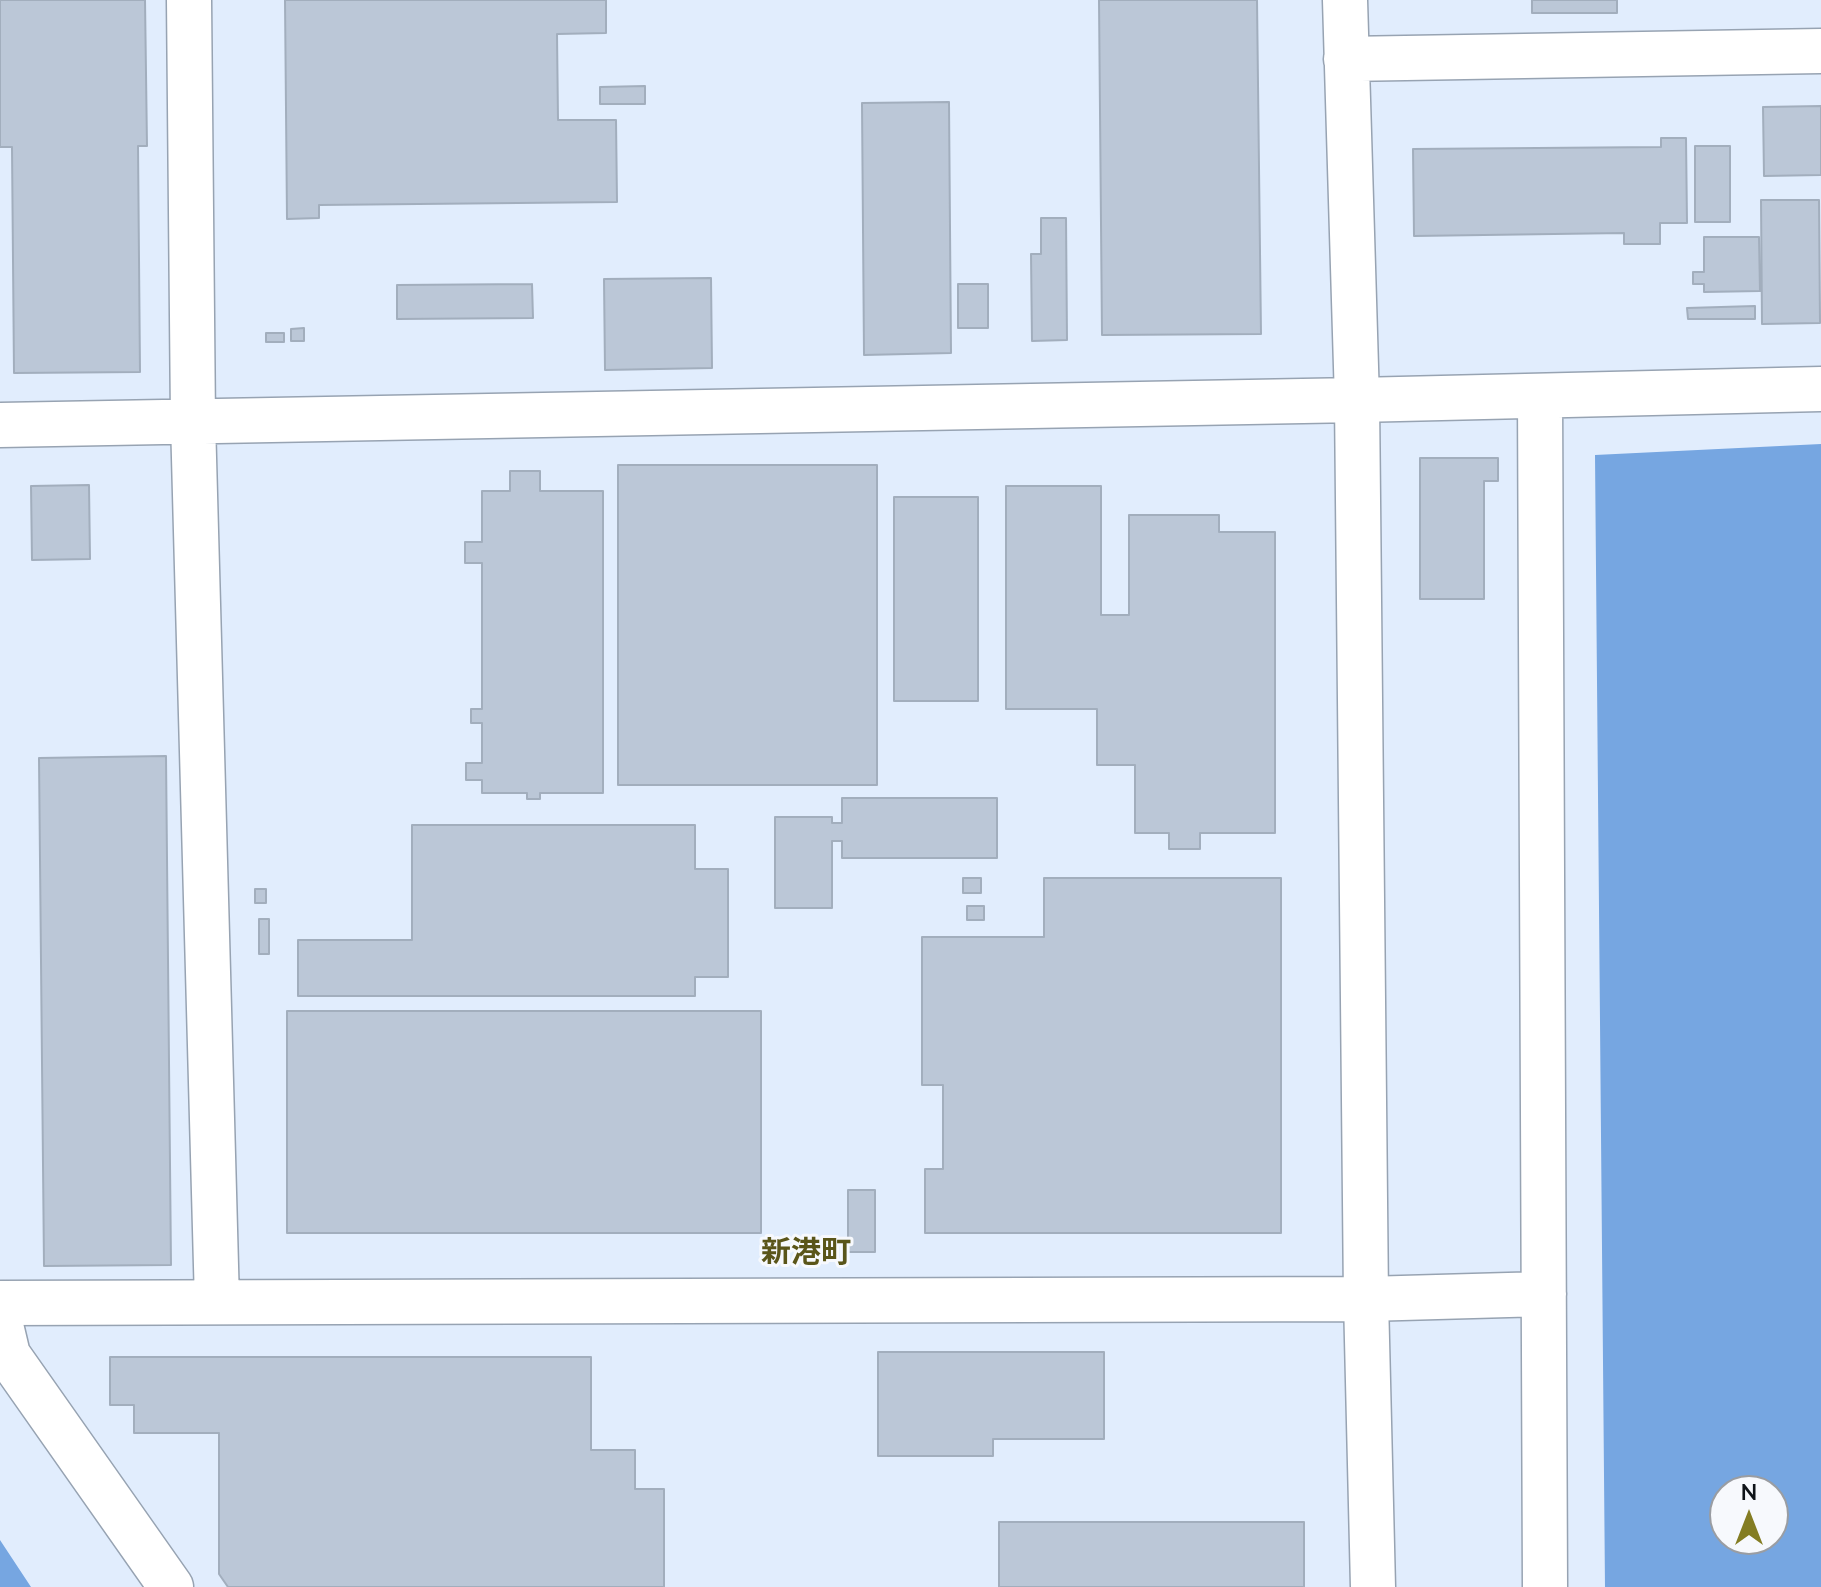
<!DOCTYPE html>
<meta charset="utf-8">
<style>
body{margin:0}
#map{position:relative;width:1821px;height:1587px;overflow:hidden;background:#e1edfd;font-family:"Nunito Sans",sans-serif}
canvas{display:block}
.north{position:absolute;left:1709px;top:1475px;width:80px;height:80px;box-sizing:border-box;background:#f7f9fd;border:2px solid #9a9da2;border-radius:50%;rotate:0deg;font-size:22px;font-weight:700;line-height:32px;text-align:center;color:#0f1419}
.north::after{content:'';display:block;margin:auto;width:28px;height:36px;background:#847d23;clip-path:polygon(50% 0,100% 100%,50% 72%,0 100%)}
</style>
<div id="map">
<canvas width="1821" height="1587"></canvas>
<div class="north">N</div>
</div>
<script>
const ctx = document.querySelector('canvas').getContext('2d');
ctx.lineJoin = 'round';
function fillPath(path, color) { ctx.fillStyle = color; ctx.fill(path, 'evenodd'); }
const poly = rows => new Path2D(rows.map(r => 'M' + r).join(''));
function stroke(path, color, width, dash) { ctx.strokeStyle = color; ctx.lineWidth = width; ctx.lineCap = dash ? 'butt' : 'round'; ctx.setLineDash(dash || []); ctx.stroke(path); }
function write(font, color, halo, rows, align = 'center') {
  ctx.font = font + ' "Nunito Sans","Noto Sans JP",sans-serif'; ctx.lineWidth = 6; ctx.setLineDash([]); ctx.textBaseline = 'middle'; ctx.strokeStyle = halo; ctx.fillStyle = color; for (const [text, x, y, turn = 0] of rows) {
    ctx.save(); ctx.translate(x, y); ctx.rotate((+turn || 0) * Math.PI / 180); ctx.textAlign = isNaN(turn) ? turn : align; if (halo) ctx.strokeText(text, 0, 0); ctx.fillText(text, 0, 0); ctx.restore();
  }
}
fillPath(poly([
 [1821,444,1821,1587,1605,1587,1595,455],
 [1773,1491,1773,1539,1725,1539,1725,1491],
 [0,1540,31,1587,0,1587]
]), '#76a6e1');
const building = poly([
 [0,0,145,0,147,146,138,146,140,372,14,373,12,147,0,147,0,0],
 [285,0,606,0,606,33,557,34,558,120,616,120,617,202,319,205,319,218,287,219,285,0],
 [1099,0,1257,0,1261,334,1102,335,1099,0],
 [1532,0,1617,0,1617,13,1532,13,1532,0],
 [645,86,645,104,600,104,600,87,645,86],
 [949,102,951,353,864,355,862,103,949,102],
 [1821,106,1821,175,1764,176,1763,107,1821,106],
 [1661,138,1686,138,1687,223,1660,223,1660,244,1624,244,1624,233,1414,236,1413,149,1661,147,1661,138],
 [1695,146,1730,146,1730,222,1695,222,1695,146],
 [1761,200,1819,200,1820,323,1762,324,1761,200],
 [1041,218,1066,218,1067,340,1032,341,1031,254,1041,254,1041,218],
 [1704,237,1759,237,1760,291,1704,292,1704,284,1693,284,1693,272,1704,272,1704,237],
 [711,278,712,368,605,370,604,279,711,278],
 [532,284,533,318,397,319,397,285,532,284],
 [958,284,988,284,988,328,958,328,958,284],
 [1755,306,1755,319,1688,319,1687,308,1755,306],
 [304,328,304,341,291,341,291,329,304,328],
 [266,333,284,333,284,342,266,342,266,333],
 [1420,458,1498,458,1498,481,1484,481,1484,599,1420,599,1420,458],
 [618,465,877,465,877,785,618,785,618,465],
 [510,471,540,471,540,491,603,491,603,793,540,793,540,799,527,799,527,793,482,793,482,780,466,780,466,763,482,763,482,723,471,723,471,709,482,709,482,563,465,563,465,542,482,542,482,491,510,491,510,471],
 [89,485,90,559,32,560,31,486,89,485],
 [1006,486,1101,486,1101,615,1129,615,1129,515,1219,515,1219,532,1275,532,1275,833,1200,833,1200,849,1169,849,1169,833,1135,833,1135,765,1097,765,1097,709,1006,709,1006,486],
 [894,497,978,497,978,701,894,701,894,497],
 [166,756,171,1265,44,1266,39,758,166,756],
 [842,798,997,798,997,858,842,858,842,841,832,841,832,908,775,908,775,817,832,817,832,823,842,823,842,798],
 [412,825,695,825,695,869,728,869,728,977,695,977,695,996,298,996,298,940,412,940,412,825],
 [963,878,981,878,981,893,963,893,963,878],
 [1044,878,1281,878,1281,1233,925,1233,925,1169,943,1169,943,1085,922,1085,922,937,1044,937,1044,878],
 [255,889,266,889,266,903,255,903,255,889],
 [967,906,984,906,984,920,967,920,967,906],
 [259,919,269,919,269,954,259,954,259,919],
 [287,1011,761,1011,761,1233,287,1233,287,1011],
 [848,1190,875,1190,875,1252,848,1252,848,1190],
 [878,1352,1104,1352,1104,1439,993,1439,993,1456,878,1456,878,1352],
 [110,1357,591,1357,591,1450,635,1450,635,1489,664,1489,664,1587,228,1587,219,1574,219,1433,134,1433,134,1405,110,1405,110,1357],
 [999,1522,1304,1522,1304,1587,999,1587,999,1522]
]);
fillPath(building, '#bbc7d7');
stroke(building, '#a2aebd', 2);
const street = poly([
 [1540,396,1545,1587],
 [1357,400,1821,389],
 [1366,1299,1544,1294],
 [0,1321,8,1355,171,1587]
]);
const secondary = poly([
 [189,0,193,421,217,1302],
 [1345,0,1357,400,1366,1299,1373,1587],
 [1346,59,1821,51],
 [0,425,1357,400],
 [0,1303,1366,1299]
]);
stroke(street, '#97a3b2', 47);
stroke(secondary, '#97a3b2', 47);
stroke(street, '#fff', 44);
stroke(secondary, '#fff', 44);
write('bold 30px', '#5a5519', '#f7f9fd', [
 ["新港町",806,1255]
]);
</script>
